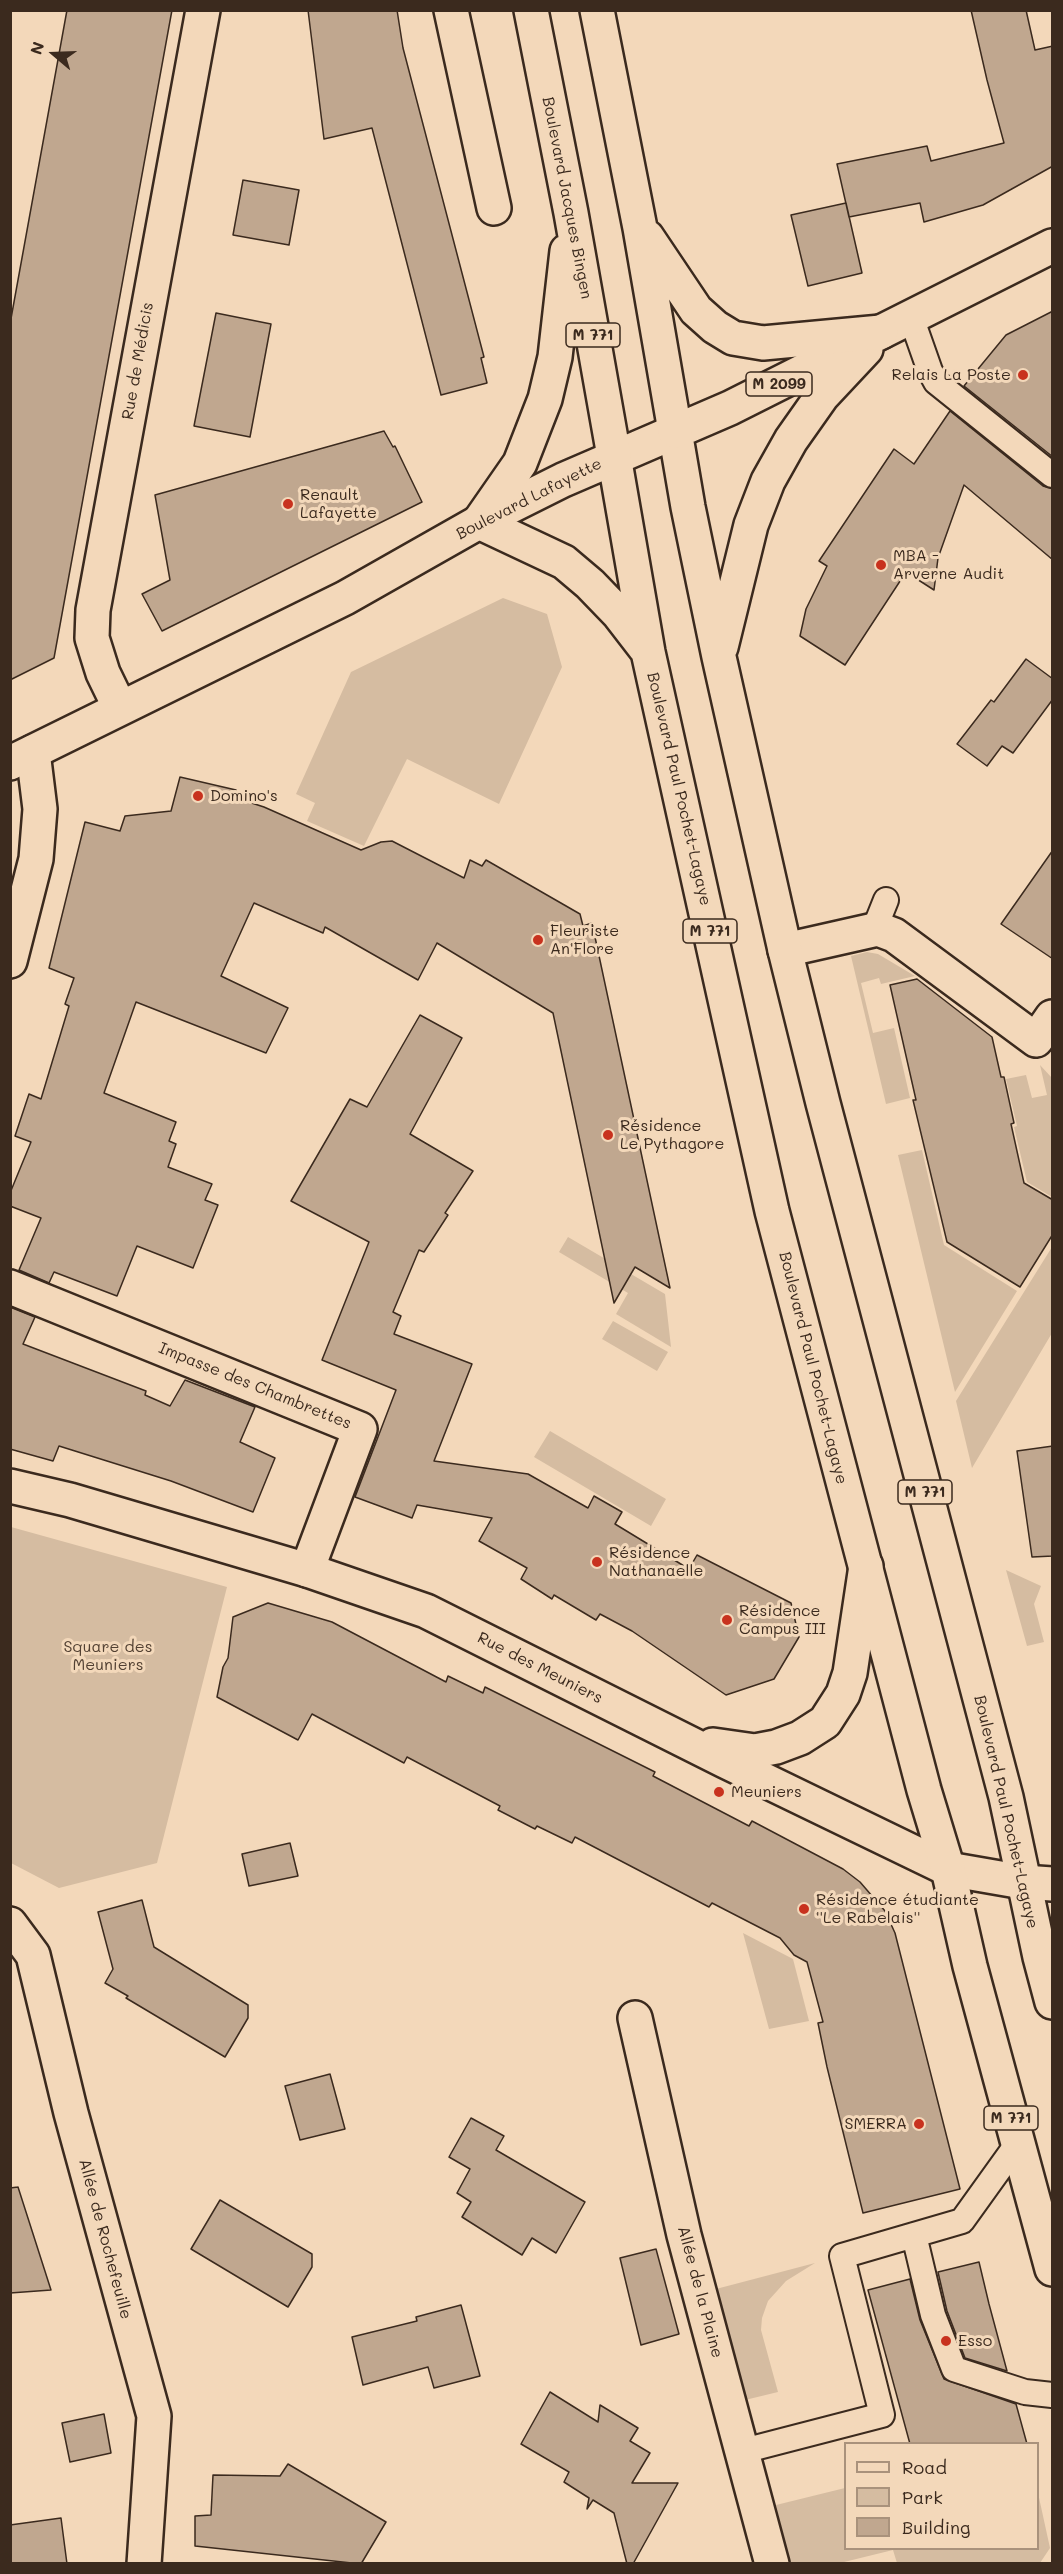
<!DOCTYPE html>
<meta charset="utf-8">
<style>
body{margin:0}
#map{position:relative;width:1063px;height:2574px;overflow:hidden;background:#f3d8ba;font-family:Mali,sans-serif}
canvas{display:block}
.frame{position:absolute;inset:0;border:12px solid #3b2a1e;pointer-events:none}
.legend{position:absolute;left:844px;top:2442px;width:195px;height:108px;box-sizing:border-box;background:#f3d8ba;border:2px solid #a9927c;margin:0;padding:8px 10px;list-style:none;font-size:18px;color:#3b2a1e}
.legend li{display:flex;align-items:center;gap:12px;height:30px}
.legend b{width:30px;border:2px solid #a9927c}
.north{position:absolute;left:24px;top:24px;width:60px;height:60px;-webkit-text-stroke:4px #f3d8ba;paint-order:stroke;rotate:289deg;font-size:16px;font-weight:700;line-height:24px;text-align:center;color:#3b2a1e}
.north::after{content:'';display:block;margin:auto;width:21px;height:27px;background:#3b2a1e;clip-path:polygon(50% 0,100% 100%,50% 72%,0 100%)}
</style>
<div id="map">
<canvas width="1063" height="2574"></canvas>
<div class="frame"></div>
<ul class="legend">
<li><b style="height:8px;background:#f3d8ba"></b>Road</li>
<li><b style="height:16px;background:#d5bca1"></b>Park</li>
<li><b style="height:16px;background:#c0a78f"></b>Building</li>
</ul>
<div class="north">N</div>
</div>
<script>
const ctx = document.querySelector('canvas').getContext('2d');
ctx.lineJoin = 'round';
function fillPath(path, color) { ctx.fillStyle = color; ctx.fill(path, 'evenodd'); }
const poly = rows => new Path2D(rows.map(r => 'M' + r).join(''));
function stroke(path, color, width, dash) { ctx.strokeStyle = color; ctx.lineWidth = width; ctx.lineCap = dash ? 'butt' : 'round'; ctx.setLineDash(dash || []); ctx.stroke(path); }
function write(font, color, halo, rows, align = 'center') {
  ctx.font = font + ' Mali,sans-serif'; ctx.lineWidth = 6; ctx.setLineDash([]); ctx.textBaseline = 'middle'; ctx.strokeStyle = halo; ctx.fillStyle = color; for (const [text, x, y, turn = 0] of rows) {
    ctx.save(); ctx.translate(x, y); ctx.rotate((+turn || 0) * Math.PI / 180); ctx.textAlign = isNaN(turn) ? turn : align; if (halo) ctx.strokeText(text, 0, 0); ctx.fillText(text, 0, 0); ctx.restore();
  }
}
fillPath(poly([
 [503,598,547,614,562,667,499,804,407,759,364,846,307,821,315,803,296,794,351,672],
 [867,952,878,954,915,976,881,984,879,978,861,983,873,1033,894,1028,910,1098,886,1104,851,956],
 [1040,1065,1052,1078,1052,1197,1027,1182,1014,1127,1017,1126,1006,1079,1026,1075,1032,1098,1047,1095],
 [922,1150,944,1245,1017,1291,955,1392,898,1155],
 [568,1237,665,1294,671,1347,616,1314,628,1293,559,1252],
 [1052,1247,1052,1333,972,1468,956,1401],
 [613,1321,668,1352,657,1371,602,1339],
 [550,1431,666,1499,651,1526,534,1457],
 [11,1527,227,1587,157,1863,59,1888,11,1863],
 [1006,1570,1041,1586,1034,1604,1044,1642,1027,1646],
 [743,1933,793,1959,809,2021,769,2029],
 [815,2263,786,2281,768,2301,762,2318,761,2330,778,2392,745,2400,716,2289],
 [845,2488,846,2548,1038,2548,1038,2493,1050,2548,1040,2563,897,2563,893,2550,840,2563,790,2563,776,2505]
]), '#d5bca1');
const building = poly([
 [67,10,172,10,54,658,10,680,10,324,67,10],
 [308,10,397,10,403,48,484,357,481,358,487,383,441,395,372,128,324,139,308,10],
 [971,10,1026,10,1035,50,1053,46,1053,166,983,205,924,222,920,203,849,217,837,164,927,146,931,161,1004,143,987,80,971,10],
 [243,180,299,190,289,245,233,235,243,180],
 [846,203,862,273,808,286,791,215,846,203],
 [1053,311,1053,457,964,386,1006,335,1053,311],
 [216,313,271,324,250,437,194,426,216,313],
 [950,411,1043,486,1053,489,1053,560,964,485,938,558,934,590,906,572,845,665,800,636,806,609,827,566,819,561,894,449,914,464,950,411],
 [384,431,393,447,395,446,422,502,162,631,142,594,170,580,155,495,384,431],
 [1026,659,1053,679,1053,699,1013,753,1002,746,987,766,957,744,991,700,994,702,1026,659],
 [180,777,236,790,233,797,264,807,361,850,381,842,392,841,464,878,470,860,482,866,486,860,580,914,583,926,592,923,670,1288,635,1267,614,1303,553,1013,437,943,418,980,325,927,323,933,254,903,221,976,288,1008,266,1053,136,1002,104,1093,176,1122,169,1141,176,1144,168,1167,212,1184,205,1200,218,1205,193,1268,137,1246,117,1296,54,1272,49,1283,19,1270,41,1218,10,1206,10,1193,31,1142,15,1136,29,1094,41,1099,69,1006,65,1004,74,978,49,968,85,822,120,831,125,816,171,811,180,777],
 [1053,850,1053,959,1001,924,1053,850],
 [917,979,992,1037,1001,1077,1004,1077,1014,1123,1011,1124,1024,1183,1053,1200,1053,1234,1020,1287,947,1242,913,1100,916,1100,890,985,917,979],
 [420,1015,462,1038,410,1134,473,1171,445,1213,448,1215,424,1252,419,1250,393,1312,401,1316,394,1334,472,1364,434,1461,528,1474,588,1508,594,1496,622,1512,615,1524,689,1569,697,1555,791,1603,799,1637,774,1679,726,1695,632,1631,600,1614,596,1620,554,1595,552,1599,521,1579,527,1568,479,1541,492,1518,417,1505,412,1518,355,1497,396,1390,322,1360,369,1242,291,1201,350,1099,367,1107,420,1015],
 [10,1307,35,1317,23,1344,146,1391,145,1395,170,1406,185,1380,255,1407,240,1442,275,1458,253,1512,171,1481,59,1446,53,1461,10,1449,10,1307],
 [1053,1446,1053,1556,1032,1557,1017,1451,1053,1446],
 [268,1603,332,1622,446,1682,448,1676,483,1693,485,1687,655,1772,653,1776,749,1826,752,1821,843,1869,860,1882,885,1911,895,1933,960,2189,863,2213,827,2067,818,2023,823,2022,807,1962,794,1955,780,1938,712,1903,709,1907,575,1837,572,1843,537,1826,535,1829,498,1810,500,1806,407,1757,404,1763,312,1714,298,1740,217,1697,223,1667,228,1658,233,1617,268,1603],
 [290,1843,298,1876,249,1886,242,1854,290,1843],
 [142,1900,154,1947,248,2005,248,2018,225,2057,126,1998,128,1996,105,1983,113,1969,98,1912,142,1900],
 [330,2074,345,2129,300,2140,285,2086,330,2074],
 [471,2118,504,2136,496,2150,585,2202,556,2253,532,2238,522,2255,462,2217,471,2202,457,2193,470,2169,449,2157,471,2118],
 [18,2187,51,2290,10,2293,10,2188,18,2187],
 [220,2200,312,2254,312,2267,288,2307,191,2249,220,2200],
 [656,2249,679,2334,641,2345,620,2258,656,2249],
 [979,2262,989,2304,1007,2371,965,2358,947,2311,938,2272,979,2262],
 [910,2279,920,2320,944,2379,1016,2404,1027,2444,910,2444,868,2290,910,2279],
 [461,2305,480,2376,434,2388,428,2367,363,2385,352,2337,417,2321,416,2317,461,2305],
 [550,2392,598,2422,600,2405,638,2428,630,2441,650,2453,632,2483,678,2483,633,2564,627,2564,614,2513,593,2500,587,2509,589,2498,564,2482,569,2472,521,2444,550,2392],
 [104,2414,111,2453,70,2462,62,2423,104,2414],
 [288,2464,386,2522,361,2564,195,2546,195,2516,211,2515,213,2475,280,2476,288,2464],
 [61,2518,67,2564,10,2564,10,2525,61,2518]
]);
fillPath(building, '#c0a78f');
stroke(building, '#3b2a1e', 1.5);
const lane = poly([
 [911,317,930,371,936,382,1052,475],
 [874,930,886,900],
 [914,2235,933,2315,954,2369,1025,2392,1052,2395],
 [743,2451,882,2415,842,2256,962,2221,1018,2143]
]);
const street = poly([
 [451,10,494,208],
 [120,708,103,673,92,638,93,610,203,10],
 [785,950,878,929,894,935,1036,1040,1052,1017],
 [10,961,36,859,40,809,33,752],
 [10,1287,360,1429,307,1570],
 [10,1924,33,1955,71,2113,154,2416,144,2564],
 [635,2018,684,2235,772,2564]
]);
const secondary = poly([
 [10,1486,70,1500,307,1570,426,1611,725,1761,948,1869,1023,1882,1052,1884],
 [713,1745,755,1751,776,1747,800,1738,825,1722,843,1694,850,1673,866,1566]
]);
const primary = poly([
 [675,431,688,507,719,657,785,950,823,1103,1006,1797,1040,1957,1052,2002],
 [614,456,648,652,772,1211,924,1790,948,1869,970,1966,1052,2269],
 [479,522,564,562,590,584,618,613,645,648],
 [721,647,751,525,768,481,791,440,822,396,866,349],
 [10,763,345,598,479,522,563,480,730,408,1052,246]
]);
const highway = poly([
 [531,10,571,213,614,456],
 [597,10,640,228,675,431],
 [647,237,696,310,715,327,733,338,763,343,881,332],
 [479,522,520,463,545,399,555,357,567,251]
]);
stroke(lane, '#3b2a1e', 28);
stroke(street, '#3b2a1e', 38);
stroke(secondary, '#3b2a1e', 38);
stroke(primary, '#3b2a1e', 38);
stroke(highway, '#3b2a1e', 38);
stroke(lane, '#f3d8ba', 24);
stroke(street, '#f3d8ba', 33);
stroke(secondary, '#f3d8ba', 33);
stroke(primary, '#f3d8ba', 33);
stroke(highway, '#f3d8ba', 33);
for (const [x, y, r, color] of [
 [1023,375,6,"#c8321e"],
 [288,504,6,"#c8321e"],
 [881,565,6,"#c8321e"],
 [198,796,6,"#c8321e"],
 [538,940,6,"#c8321e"],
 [608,1135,6,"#c8321e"],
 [597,1562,6,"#c8321e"],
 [727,1620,6,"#c8321e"],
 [719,1792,6,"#c8321e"],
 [804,1909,6,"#c8321e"],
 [919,2124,6,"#c8321e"],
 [946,2341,6,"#c8321e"]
]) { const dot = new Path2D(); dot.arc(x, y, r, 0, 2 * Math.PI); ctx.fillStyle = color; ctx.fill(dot); stroke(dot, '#f3d8ba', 2); }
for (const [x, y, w] of [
 [593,335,54],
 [779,384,66],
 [710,931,54],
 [925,1492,54],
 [1011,2118,54]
]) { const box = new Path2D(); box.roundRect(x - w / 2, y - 12, w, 24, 4.5); ctx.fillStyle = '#f3d8ba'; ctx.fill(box); stroke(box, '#3b2a1e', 1.5); }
write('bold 15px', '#3b2a1e', null, [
 ["M 771",593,335],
 ["M 2099",779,384],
 ["M 771",710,931],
 ["M 771",925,1492],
 ["M 771",1011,2118]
]);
write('16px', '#3b2a1e', '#f3d8ba', [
 ["Boulevard Jacques Bingen",567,198,79],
 ["Rue de Médicis",138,361,-80],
 ["Boulevard Lafayette",529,499,-27],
 ["Boulevard Paul Pochet-Lagaye",679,789,77],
 ["Boulevard Paul Pochet-Lagaye",813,1368,76],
 ["Impasse des Chambrettes",255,1386,22],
 ["Rue des Meuniers",540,1668,27],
 ["Boulevard Paul Pochet-Lagaye",1006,1812,77],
 ["Allée de Rochefeuille",105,2239,75],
 ["Allée de la Plaine",700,2292,75]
]);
write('16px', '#3b2a1e', '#f3d8ba', [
 ["Relais La Poste",1011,375,"right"],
 ["Renault",300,495],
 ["Lafayette",300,513],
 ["MBA -",893,556],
 ["Arverne Audit",893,574],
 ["Domino's",210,796],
 ["Fleuriste",550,931],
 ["An'Flore",550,949],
 ["Résidence",620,1126],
 ["Le Pythagore",620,1144],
 ["Résidence",609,1553],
 ["Nathanaelle",609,1571],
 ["Résidence",739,1611],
 ["Campus III",739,1629],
 ["Meuniers",731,1792],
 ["Résidence étudiante",816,1900],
 ["''Le Rabelais''",816,1918],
 ["SMERRA",907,2124,"right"],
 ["Esso",958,2341]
], 'left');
write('16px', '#524032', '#f3d8ba', [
 ["Square des",108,1647],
 ["Meuniers",108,1665]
]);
</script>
